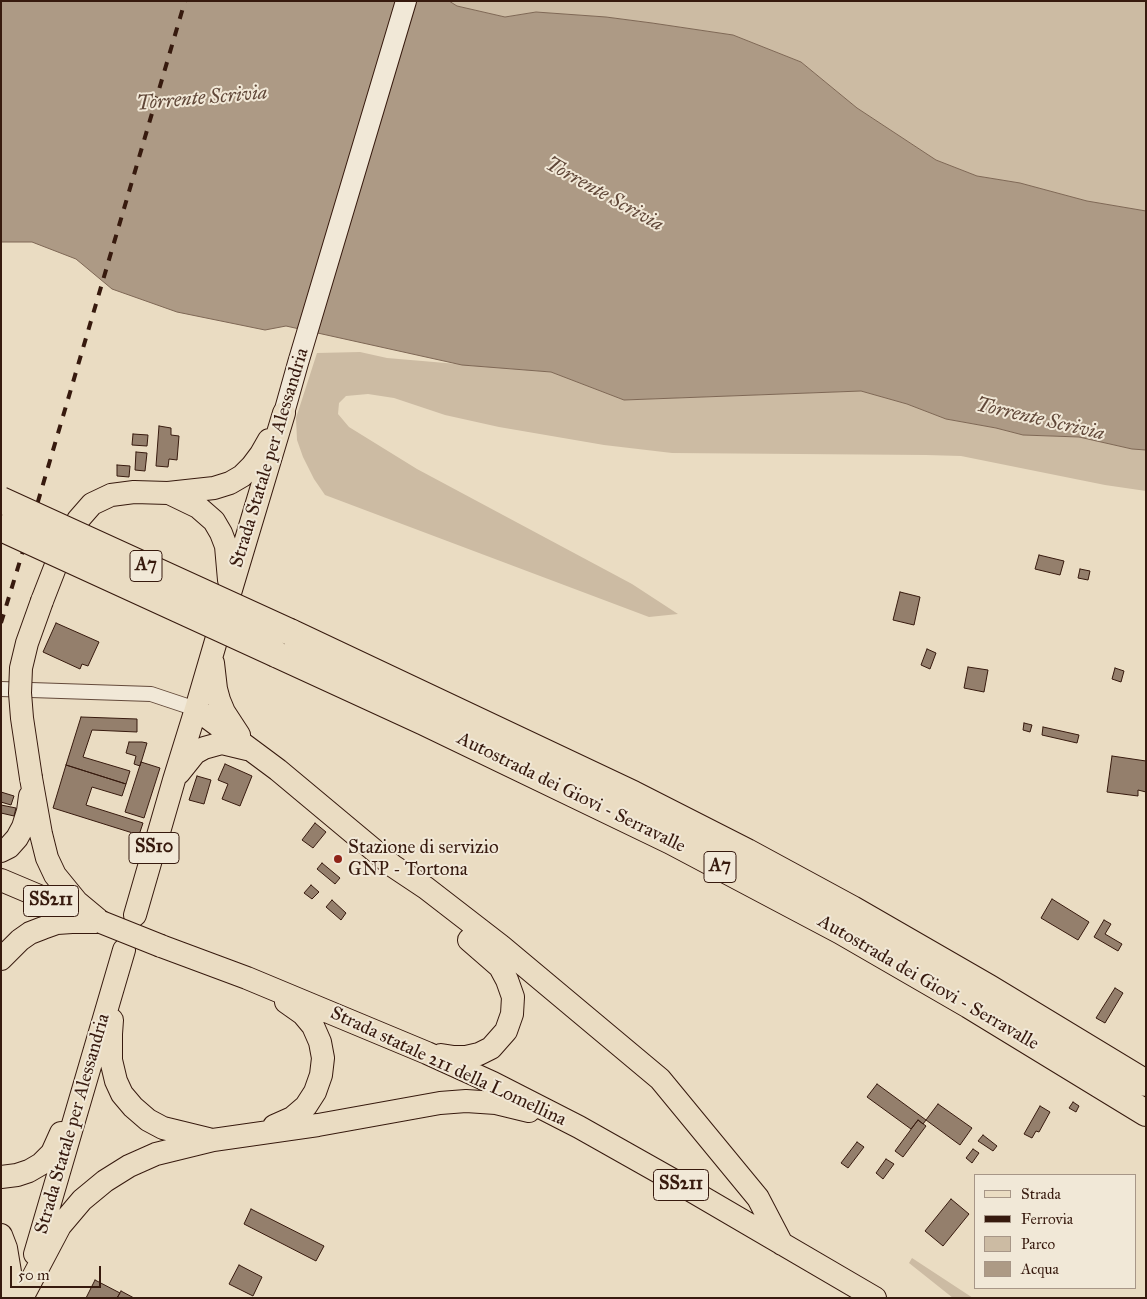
<!DOCTYPE html>
<style>
body{margin:0}
#map{position:relative;width:1147px;height:1299px;overflow:hidden;background:#eadcc2;font-family:"IM FELL Great Primer",serif}
canvas{display:block}
.frame{position:absolute;inset:0;border:2px solid #371a0e;pointer-events:none}
.legend{position:absolute;left:974px;top:1174px;width:162px;height:115px;box-sizing:border-box;background:#f1e8d7;border:1px solid #a79687;margin:0;padding:6px 9px;list-style:none;font-size:15px;color:#371a0e}
.legend li{display:flex;align-items:center;gap:10px;height:25px}
.legend b{width:25px;border:1px solid #a79687}
.scale{position:absolute;left:10px;top:1266px;width:91px;height:22px;box-sizing:border-box;border:2px solid #371a0e;border-top:0;padding-left:6px;font-size:15px;line-height:18px;white-space:nowrap;color:#371a0e;-webkit-text-stroke:4px #f1e8d7;paint-order:stroke}
</style>
<div id="map">
<canvas width="1147" height="1299"></canvas>
<div class="frame"></div>
<ul class="legend">
<li><b style="height:6px;background:#eadcc2"></b>Strada</li>
<li><b style="height:6px;background:#371a0e"></b>Ferrovia</li>
<li><b style="height:14px;background:#ccbba3"></b>Parco</li>
<li><b style="height:14px;background:#ad9a85"></b>Acqua</li>
</ul>
<div class="scale">50 m</div>
</div>
<script>
const ctx = document.querySelector('canvas').getContext('2d');
ctx.lineJoin = 'round';
function fillPath(path, color) { ctx.fillStyle = color; ctx.fill(path, 'evenodd'); }
const poly = rows => new Path2D(rows.map(r => 'M' + r).join(''));
function stroke(path, color, width, dash) { ctx.strokeStyle = color; ctx.lineWidth = width; ctx.lineCap = dash ? 'butt' : 'round'; ctx.setLineDash(dash || []); ctx.stroke(path); }
function write(font, color, halo, rows, align = 'center') {
  ctx.font = font + ' "IM FELL Great Primer",serif'; ctx.lineWidth = 4; ctx.setLineDash([]); ctx.textBaseline = 'middle'; ctx.strokeStyle = halo; ctx.fillStyle = color; for (const [text, x, y, turn = 0] of rows) {
    ctx.save(); ctx.translate(x, y); ctx.rotate((+turn || 0) * Math.PI / 180); ctx.textAlign = isNaN(turn) ? turn : align; if (halo) ctx.strokeText(text, 0, 0); ctx.fillText(text, 0, 0); ctx.restore();
  }
}
fillPath(poly([
 [449,1,1146,1,1146,211,1087,201,1020,183,977,176,936,160,857,108,801,62,733,35,652,23,606,17,536,12,505,17,457,6],
 [360,352,387,358,551,372,624,400,861,391,907,404,946,419,996,428,1023,435,1079,437,1132,449,1146,450,1146,491,1105,485,961,456,926,455,672,453,604,445,499,427,445,415,394,398,368,394,346,396,339,403,338,414,349,427,417,469,632,584,678,614,649,617,325,495,314,479,303,457,297,440,296,418,317,353],
 [912,1258,973,1298,953,1298,909,1263]
]), '#ccbba3');
const water = poly([
 [1,1,449,1,457,6,505,17,536,12,606,17,652,23,733,35,801,62,857,108,936,160,977,176,1020,183,1087,201,1146,211,1146,450,1132,449,1079,437,1023,435,996,428,946,419,907,404,861,391,624,400,551,372,462,365,286,326,265,330,177,312,112,289,76,259,32,242,1,242,1,1]
]);
fillPath(water, '#ad9a85');
stroke(water, '#7e6755', 1);
const building = poly([
 [159,426,171,428,171,435,179,436,177,460,169,459,168,467,156,466,159,426],
 [133,434,148,435,147,446,132,445,133,434],
 [136,452,147,453,145,471,135,470,136,452],
 [117,465,130,466,129,477,117,476,117,465],
 [1039,555,1064,561,1060,575,1035,569,1039,555],
 [1080,569,1090,571,1088,580,1078,578,1080,569],
 [900,592,920,597,914,625,893,620,900,592],
 [56,623,99,642,88,666,82,664,80,669,43,652,56,623],
 [927,649,936,653,930,669,921,665,927,649],
 [968,667,988,670,984,692,964,688,968,667],
 [1115,668,1124,671,1121,682,1112,679,1115,668],
 [81,717,137,719,137,732,92,730,83,757,130,771,126,784,66,765,81,717],
 [1024,723,1032,725,1030,732,1023,730,1024,723],
 [1043,727,1079,735,1077,743,1042,735,1043,727],
 [129,742,142,742,147,743,140,766,134,764,136,756,126,753,129,742],
 [1112,756,1146,761,1146,792,1138,790,1138,796,1107,792,1112,756],
 [141,762,160,768,144,818,125,812,141,762],
 [225,764,252,776,240,806,222,799,228,784,218,780,225,764],
 [66,765,126,784,122,796,92,787,86,805,143,823,139,835,53,808,66,765],
 [197,776,211,780,204,804,189,800,197,776],
 [1,792,14,796,11,805,1,802,1,792],
 [1,805,16,808,14,816,1,813,1,805],
 [315,823,326,832,313,848,302,840,315,823],
 [322,863,340,878,335,884,317,869,322,863],
 [311,885,319,892,312,899,304,893,311,885],
 [1052,899,1089,922,1078,940,1041,918,1052,899],
 [332,900,346,913,341,920,326,907,332,900],
 [1104,920,1111,924,1105,934,1122,944,1118,951,1094,937,1104,920],
 [1115,988,1123,993,1105,1023,1096,1018,1115,988],
 [877,1084,926,1120,923,1124,918,1120,911,1129,867,1097,877,1084],
 [1073,1102,1079,1106,1076,1112,1069,1108,1073,1102],
 [938,1104,972,1128,960,1145,926,1120,938,1104],
 [1040,1106,1050,1112,1039,1132,1036,1131,1032,1138,1024,1134,1040,1106],
 [918,1120,926,1126,903,1157,895,1151,918,1120],
 [983,1135,997,1146,993,1151,978,1141,983,1135],
 [857,1142,864,1147,848,1168,841,1163,857,1142],
 [973,1149,979,1153,972,1163,966,1158,973,1149],
 [886,1159,894,1164,883,1179,876,1173,886,1159],
 [951,1199,969,1214,943,1246,925,1231,951,1199],
 [251,1209,324,1246,316,1261,244,1224,251,1209],
 [239,1265,262,1277,253,1296,229,1284,239,1265],
 [95,1280,120,1293,117,1298,86,1298,95,1280],
 [121,1291,134,1298,117,1298,121,1291]
]);
fillPath(building, '#947f6c');
stroke(building, '#371a0e', 1);
const street = poly([
 [1,689,151,694,196,709]
]);
const secondary = poly([
 [284,413,298,363,406,1]
]);
const primary = poly([
 [169,493,198,507,214,521,221,533,226,546,229,580],
 [42,601,63,547,78,520,92,504,111,495,134,492,168,493,214,488,230,483,242,476,252,466,261,454,269,440],
 [213,663,216,689,219,700,224,712,239,735],
 [196,709,278,770,393,866,426,888,501,946,660,1079,758,1198,782,1244],
 [179,773,195,753,204,748,222,743,247,749],
 [31,778,41,834,47,858,55,875,77,902,101,922],
 [1,851,9,847,17,838,23,827,28,811,30,796],
 [1,880,84,915],
 [135,915,174,780,196,709,230,593,284,413],
 [161,946,247,978,427,1053,493,1083,579,1127,673,1180,875,1298],
 [1,959,20,940,30,933,43,928,57,923,72,922,101,922],
 [112,1020,111,1034,111,1060,116,1081,122,1094,133,1107,148,1120,163,1128,208,1139],
 [441,1055,454,1057,466,1057,479,1054,491,1048,506,1031,512,1014,513,997,507,980,500,967,469,940],
 [274,1126,292,1118,306,1106,315,1092,321,1075,323,1058,320,1042,313,1026,303,1014,286,1002],
 [1,1177,17,1175,29,1171,41,1164,52,1153,61,1133],
 [1,1235,6,1248,10,1272,10,1298],
 [35,1254,124,950],
 [22,1298,60,1226,82,1200,105,1181,129,1166,156,1154,213,1140,318,1125,440,1103,466,1101,496,1103,529,1111]
]);
const highway = poly([
 [290,632,633,794,747,852,852,909,989,988,1146,1083],
 [276,654,424,722,671,841,841,931,969,1005,1146,1113]
]);
stroke(street, '#644a3b', 16);
stroke(secondary, '#371a0e', 22);
stroke(primary, '#371a0e', 24);
stroke(highway, '#371a0e', 28);
stroke(street, '#f1e8d7', 14);
stroke(secondary, '#f1e8d7', 20);
stroke(primary, '#eadcc2', 22);
stroke(highway, '#eadcc2', 26);
stroke(poly([
 [1,623,34,515,185,1]
]), '#371a0e', 4, [9, 9]);
const primaryBridge = poly([
 [31,778,22,718,20,693,21,668,27,643,42,601],
 [101,922,161,946]
]);
const highwayBridge = poly([
 [1,500,290,632],
 [1,528,276,654]
]);
stroke(primaryBridge, '#371a0e', 24, []);
stroke(highwayBridge, '#371a0e', 28, []);
stroke(primaryBridge, '#eadcc2', 22);
stroke(highwayBridge, '#eadcc2', 26);
for (const [x, y, r, color] of [
 [338,859,5,"#8f2418"]
]) { const dot = new Path2D(); dot.arc(x, y, r, 0, 2 * Math.PI); ctx.fillStyle = color; ctx.fill(dot); stroke(dot, '#f1e8d7', 2); }
for (const [x, y, w] of [
 [146,566,32],
 [154,848,50],
 [720,867,32],
 [51,901,55],
 [681,1185,55]
]) { const box = new Path2D(); box.roundRect(x - w / 2, y - 15.5, w, 31, 4); ctx.fillStyle = '#f1e8d7'; ctx.fill(box); stroke(box, '#371a0e', 1); }
write('bold 18px', '#371a0e', null, [
 ["A7",146,566],
 ["SS10",154,848],
 ["A7",720,867],
 ["SS211",51,901],
 ["SS211",681,1185]
]);
write('19px', '#371a0e', '#f1e8d7', [
 ["Strada Statale per Alessandria",270,458,-73],
 ["Autostrada dei Giovi - Serravalle",571,793,26],
 ["Autostrada dei Giovi - Serravalle",928,983,30],
 ["Strada statale 211 della Lomellina",448,1067,25],
 ["Strada Statale per Alessandria",73,1124,-74]
]);
write('19px', '#371a0e', '#f1e8d7', [
 ["Stazione di servizio",348,848],
 ["GNP - Tortona",348,870]
], 'left');
write('italic 20px', '#604738', '#f1e8d7', [
 ["Torrente Scrivia",202,99,-5],
 ["Torrente Scrivia",604,195,29],
 ["Torrente Scrivia",1040,420,13]
]);
</script>
